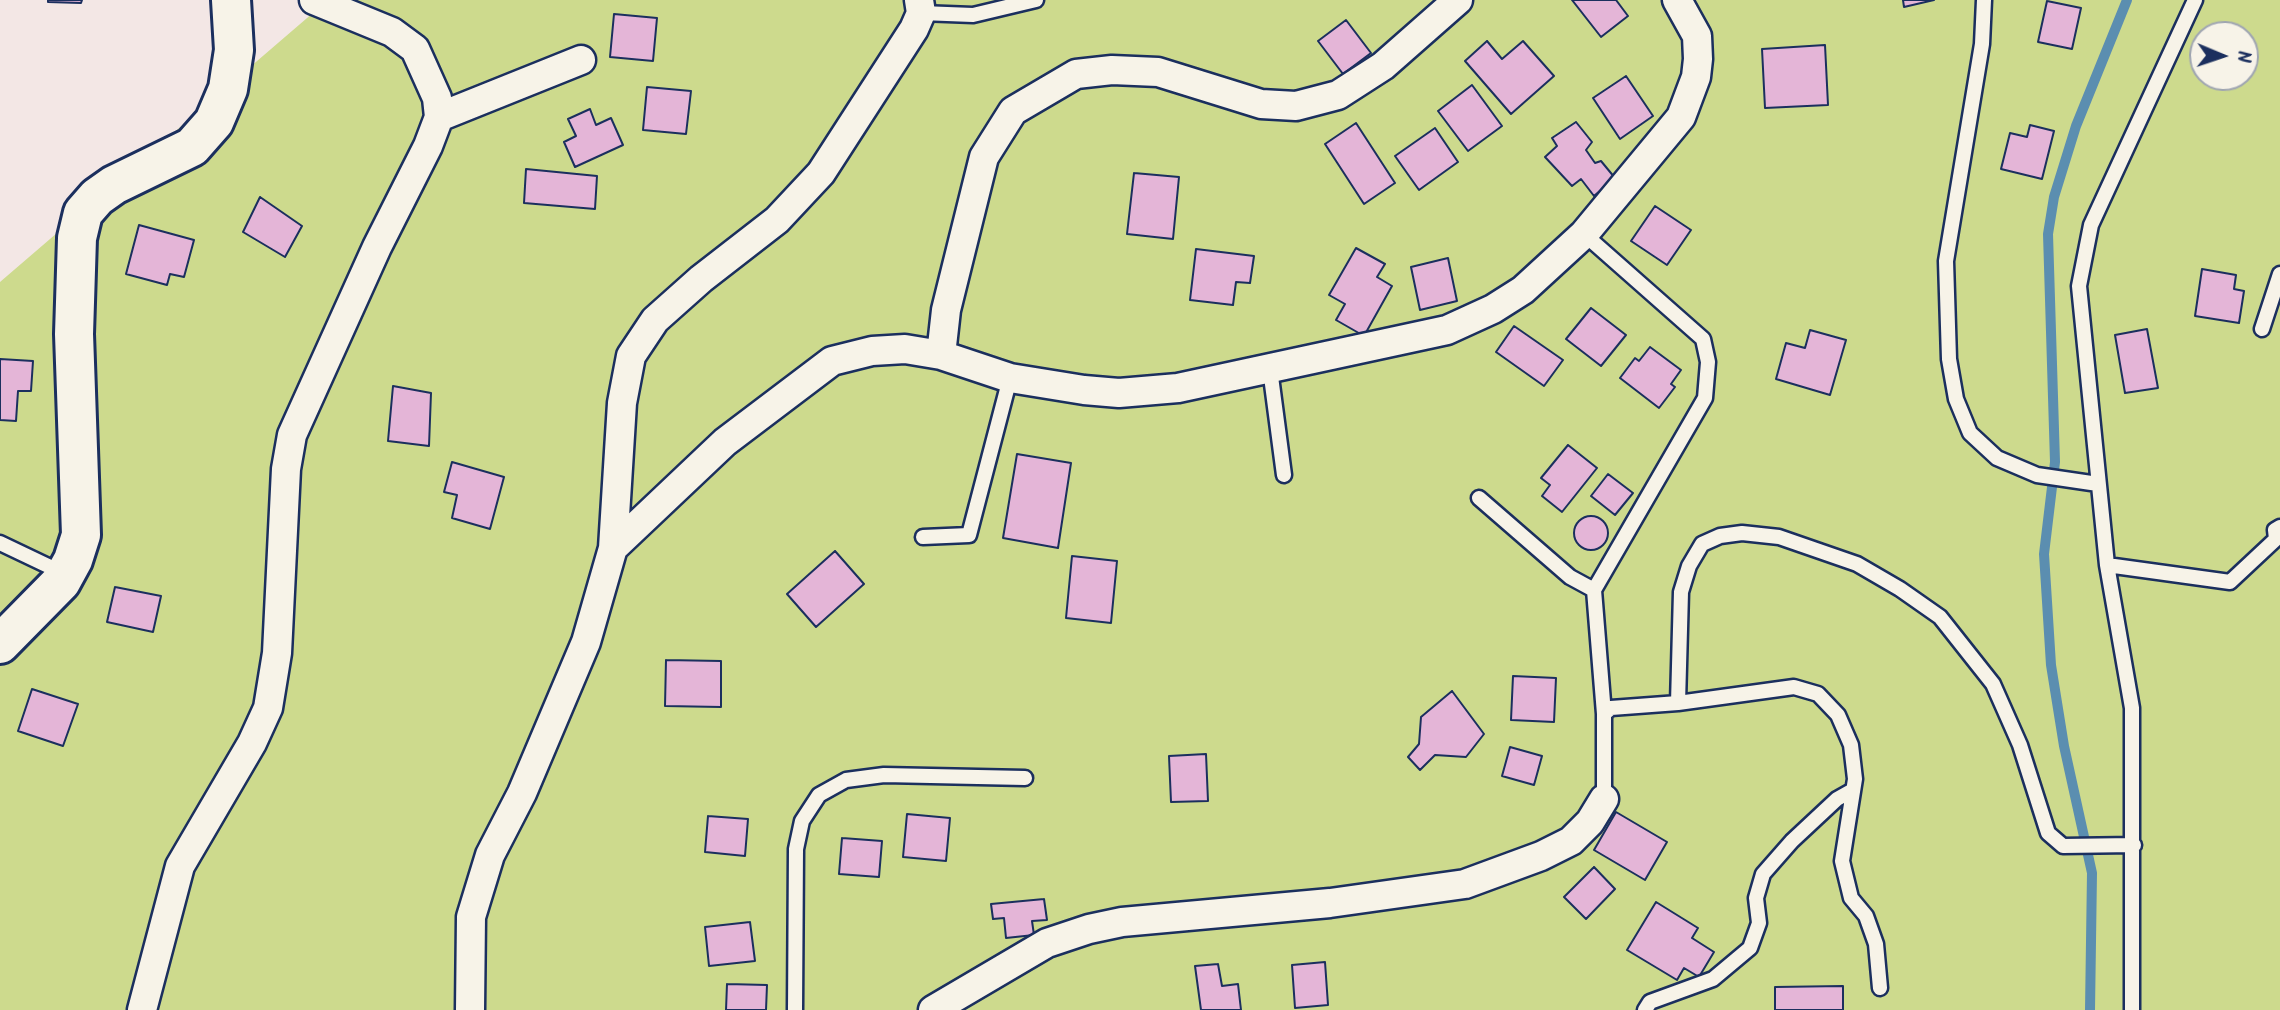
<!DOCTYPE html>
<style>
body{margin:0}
#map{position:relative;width:2280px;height:1010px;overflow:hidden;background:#f3e7e5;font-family:Kalam,sans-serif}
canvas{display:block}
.north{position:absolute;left:2189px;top:21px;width:70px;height:70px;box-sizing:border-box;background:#f7f3e8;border:2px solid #9fa5b1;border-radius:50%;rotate:92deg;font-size:19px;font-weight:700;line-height:28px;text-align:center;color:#1b2f5e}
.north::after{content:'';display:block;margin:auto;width:24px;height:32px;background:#1b2f5e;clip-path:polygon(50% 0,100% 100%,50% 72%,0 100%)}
</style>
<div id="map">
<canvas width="2280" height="1010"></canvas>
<div class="north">N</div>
</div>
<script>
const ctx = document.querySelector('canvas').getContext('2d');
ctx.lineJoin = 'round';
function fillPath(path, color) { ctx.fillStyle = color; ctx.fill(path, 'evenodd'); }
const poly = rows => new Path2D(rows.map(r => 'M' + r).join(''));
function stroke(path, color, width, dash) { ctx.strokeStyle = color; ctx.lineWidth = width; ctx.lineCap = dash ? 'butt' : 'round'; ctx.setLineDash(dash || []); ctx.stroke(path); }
fillPath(poly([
 [328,0,2280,0,2280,1010,0,1010,0,282],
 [2203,35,2245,35,2245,77,2203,77]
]), '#cdda8d');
stroke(poly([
 [2090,1010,2092,873,2064,746,2051,665,2044,554,2055,462,2048,234,2054,197,2076,126,2127,0]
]), '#5b8eb0', 10);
const building = poly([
 [48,0,82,0,81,3,48,2,48,0],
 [1572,0,1616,0,1628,16,1601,37,1572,0],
 [1903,0,1934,0,1904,7,1903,0],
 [2047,1,2081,8,2072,49,2038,42,2047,1],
 [614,14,657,18,653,61,610,57,614,14],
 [1346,20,1371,53,1343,74,1318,41,1346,20],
 [1487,41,1502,59,1523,41,1554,76,1511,114,1465,61,1487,41],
 [1825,45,1828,105,1765,108,1762,49,1825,45],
 [1626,76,1653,116,1620,139,1593,98,1626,76],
 [1472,85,1502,126,1468,151,1438,111,1472,85],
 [647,87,691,91,686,134,643,130,647,87],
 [590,109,596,125,611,118,623,145,575,167,564,142,576,136,568,119,590,109],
 [1576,122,1592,142,1586,150,1595,163,1601,161,1615,178,1594,196,1581,179,1572,186,1545,157,1557,146,1552,138,1576,122],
 [1356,123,1395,183,1364,204,1325,144,1356,123],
 [2030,125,2054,131,2042,179,2001,169,2010,133,2027,137,2030,125],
 [1435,128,1458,162,1419,190,1395,156,1435,128],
 [526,169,597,176,595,209,524,203,526,169],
 [1134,173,1179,177,1173,239,1127,234,1134,173],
 [260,197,302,226,285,257,243,232,260,197],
 [1655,206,1691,230,1667,265,1631,241,1655,206],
 [139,225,194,240,184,277,170,274,167,285,126,274,139,225],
 [1356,248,1385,264,1377,277,1392,286,1364,336,1336,320,1345,304,1329,295,1356,248],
 [1196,249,1254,256,1250,283,1236,282,1233,305,1190,300,1196,249],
 [1448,258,1457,301,1420,310,1411,267,1448,258],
 [2202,269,2236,275,2234,289,2244,291,2239,323,2195,316,2202,269],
 [1591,308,1626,335,1601,366,1566,339,1591,308],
 [1514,326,1563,360,1544,386,1496,352,1514,326],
 [2147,329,2158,388,2125,393,2115,335,2147,329],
 [1810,330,1846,340,1830,395,1776,379,1786,343,1805,348,1810,330],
 [1650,347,1681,370,1671,384,1675,387,1659,408,1620,378,1635,358,1639,361,1650,347],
 [0,359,33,361,31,391,18,391,16,421,0,420,0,359],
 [393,386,431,393,429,446,388,441,393,386],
 [1568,445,1597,468,1562,512,1542,496,1550,485,1541,478,1568,445],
 [1017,454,1071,463,1058,548,1003,538,1017,454],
 [452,462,504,477,490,529,452,518,457,495,444,492,452,462],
 [1608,474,1633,493,1615,515,1591,496,1608,474],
 '1574 533a17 17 0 1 1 34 0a17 17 0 1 1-34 0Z',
 [835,551,864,584,816,627,787,594,835,551],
 [1072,556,1117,561,1111,623,1066,618,1072,556],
 [115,587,161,596,153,632,107,622,115,587],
 [666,660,721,661,721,707,665,706,666,660],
 [1513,676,1556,678,1554,722,1511,720,1513,676],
 [32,689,78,704,63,746,18,731,32,689],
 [1452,691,1484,734,1466,757,1435,755,1420,770,1408,757,1419,744,1421,717,1452,691],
 [1510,747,1542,756,1534,785,1502,776,1510,747],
 [1206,754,1208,801,1171,802,1169,756,1206,754],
 [1616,812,1667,842,1645,880,1594,850,1616,812],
 [907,814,950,818,946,861,903,857,907,814],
 [708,816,748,819,745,856,705,852,708,816],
 [842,838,882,841,879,877,839,874,842,838],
 [1594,867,1615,889,1586,919,1564,897,1594,867],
 [1044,899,1047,920,1032,921,1034,935,1006,938,1004,918,993,919,991,904,1044,899],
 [1656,902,1698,928,1692,938,1714,952,1699,977,1684,968,1677,980,1627,950,1656,902],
 [750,922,755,961,709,966,705,927,750,922],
 [1325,962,1328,1005,1295,1008,1292,965,1325,962],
 [1218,964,1222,986,1238,984,1241,1010,1201,1010,1195,966,1218,964],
 [727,984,767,985,766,1010,726,1010,727,984],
 [1843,986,1843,1010,1775,1010,1775,987,1843,986]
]);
fillPath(building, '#e4b5d7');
stroke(building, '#1b2f5e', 2);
const lane = poly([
 [1984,0,1982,44,1946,261,1949,359,1956,399,1970,433,1997,458,2037,475,2098,484],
 [921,13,973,15,1036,0],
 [2262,329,2280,274],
 [1270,369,1284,475],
 [1479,498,1570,577,1594,590,1705,398,1708,362,1703,339,1584,234],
 [923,537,969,535,1010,378],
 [0,543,65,574],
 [2107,565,2230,582,2276,539,2275,530,2280,527],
 [1594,590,1604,714],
 [1678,703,1794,687,1818,694,1838,715,1851,745,1855,779,1842,861,1851,898,1866,916,1876,944,1880,988],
 [1604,799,1604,714,1611,708,1678,703,1681,592,1689,566,1702,544,1720,536,1742,533,1779,537,1857,564,1900,589,1940,617,1993,684,2020,745,2048,833,2063,846,2134,845],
 [795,1010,796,849,802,821,819,795,846,780,884,775,1025,778],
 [1645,1010,1650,1002,1713,979,1750,948,1759,923,1756,898,1763,874,1792,841,1837,799,1853,790],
 [2132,1010,2132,708,2107,565,2079,286,2091,225,2195,0]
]);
const street = poly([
 [1458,0,1383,66,1338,95,1296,106,1261,104,1158,72,1112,70,1076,74,1013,111,984,157,946,310,941,355,1010,378,1084,390,1119,393,1178,388,1447,330,1493,309,1523,290,1584,234,1681,117,1696,77,1698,59,1697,36,1677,0],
 [439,117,581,60],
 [613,548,725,442,832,361,872,351,905,349,941,355],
 [142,1010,180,866,252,743,268,708,277,653,286,469,292,435,377,247,428,146,439,117,437,98,415,49,392,32,314,0],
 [470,1010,471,917,490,855,522,793,586,642,613,548,622,403,631,356,655,320,701,279,777,220,821,173,914,29,921,13,919,0],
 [933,1010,1047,943,1089,929,1122,922,1330,903,1465,884,1541,856,1571,841,1590,822,1604,799]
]);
const secondary = poly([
 [0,644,61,582,73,560,81,535,74,334,77,238,83,213,97,197,114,185,192,147,214,122,228,89,234,50,231,0]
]);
stroke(lane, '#1b2f5e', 19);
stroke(street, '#1b2f5e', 33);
stroke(secondary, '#1b2f5e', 44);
stroke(lane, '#f7f3e8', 14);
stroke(street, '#f7f3e8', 28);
stroke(secondary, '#f7f3e8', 38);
</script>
